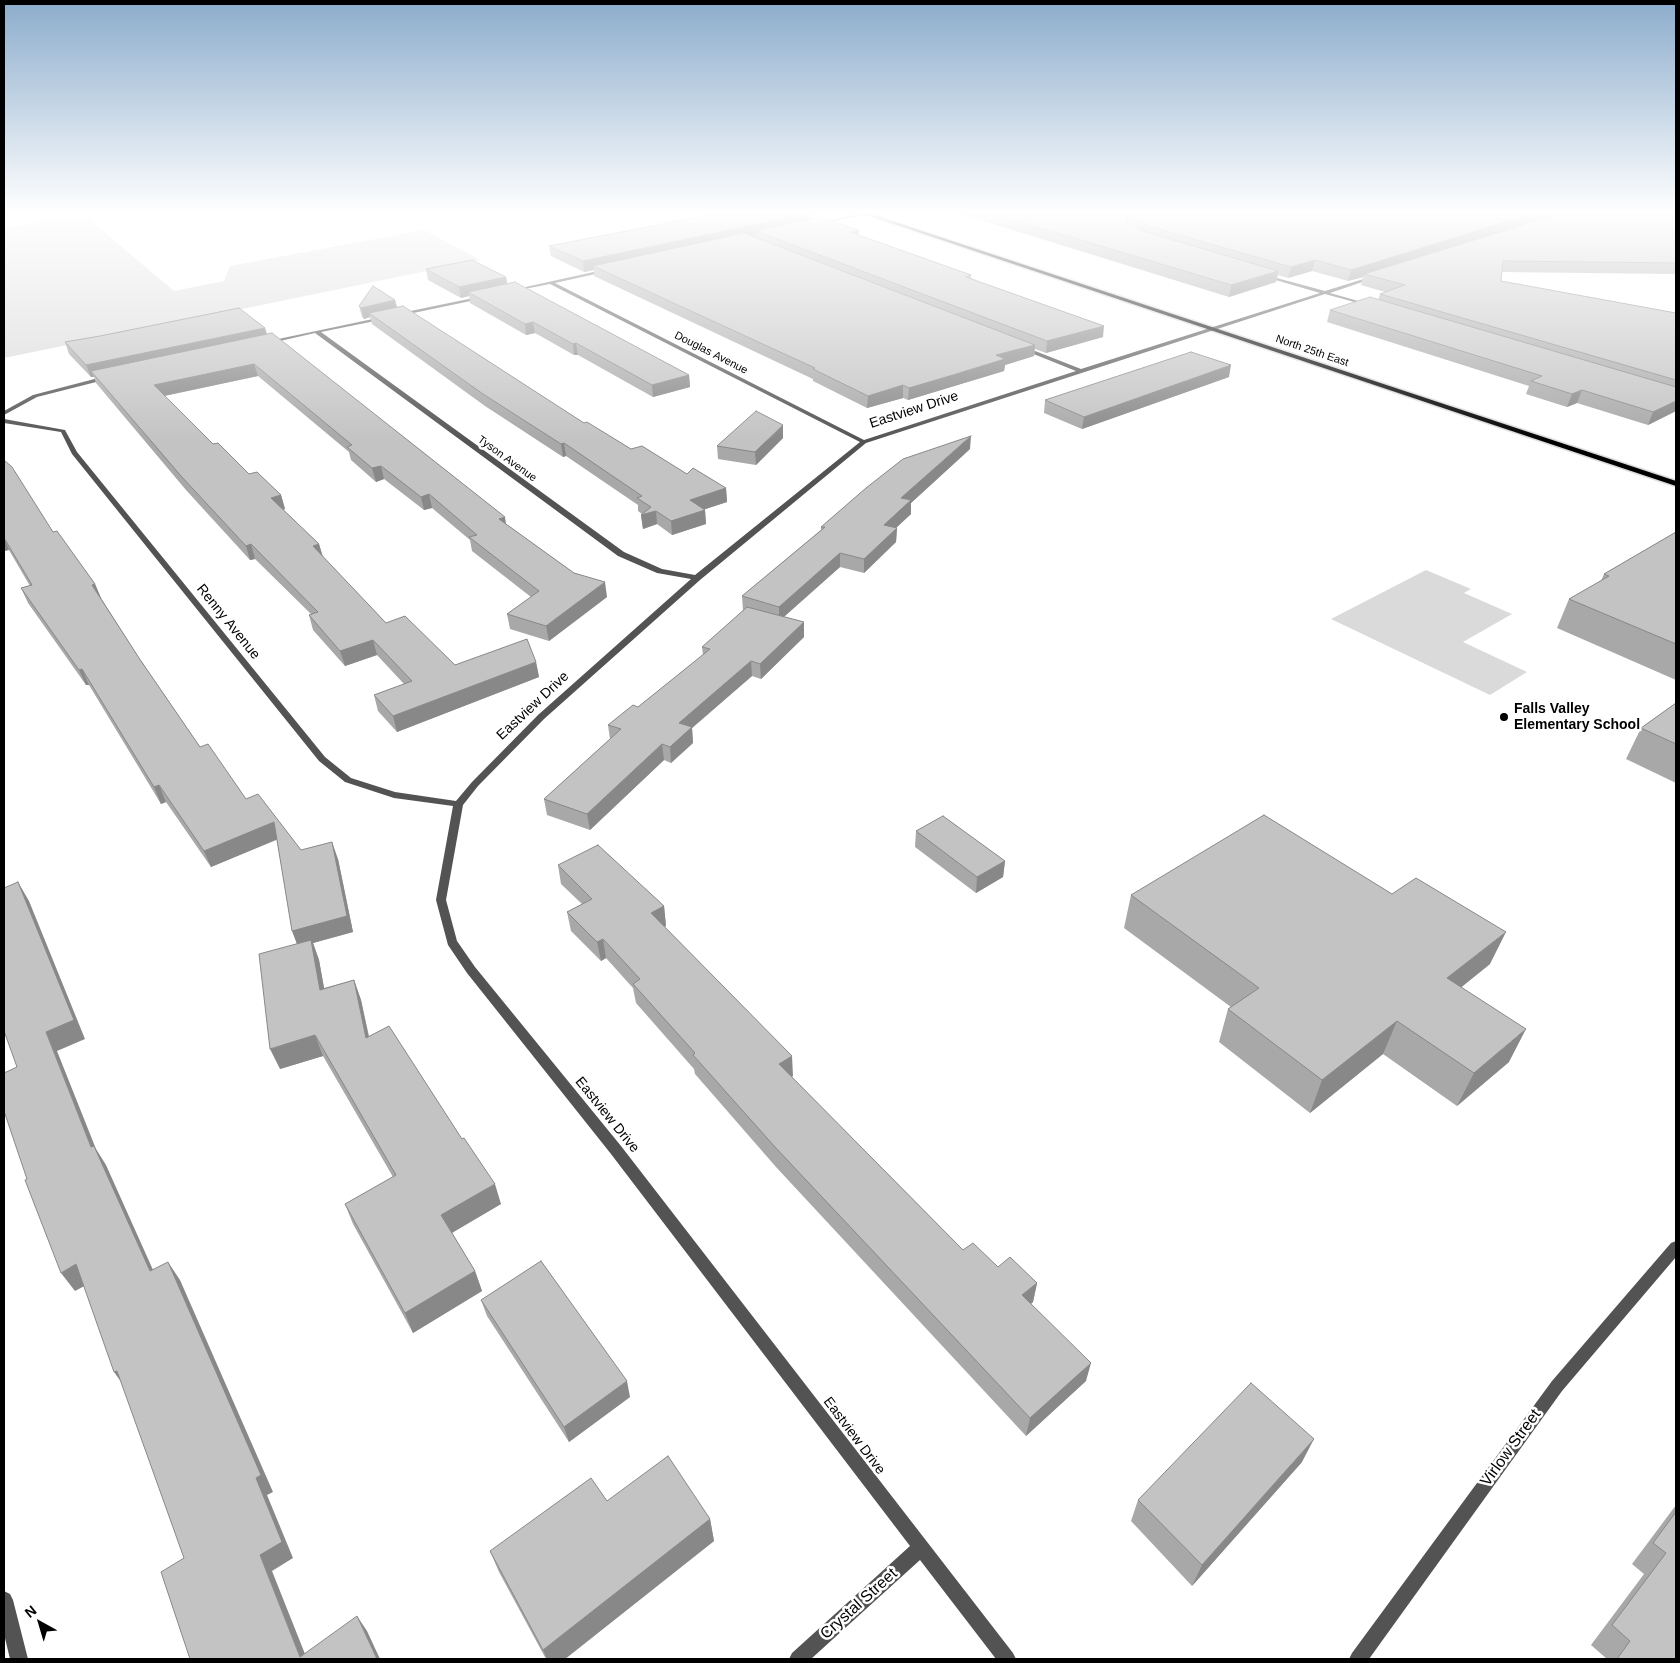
<!DOCTYPE html>
<style>
body{margin:0}
#map{position:relative;width:1680px;height:1663px;overflow:hidden;background:#fff;font-family:Helvetica,sans-serif}
canvas{display:block}
.frame{position:absolute;inset:0;border:5px solid #000;pointer-events:none}
.north{position:absolute;left:15px;top:1598px;width:50px;height:50px;-webkit-text-stroke:4px #fff;paint-order:stroke;rotate:321deg;font-size:14px;font-weight:700;line-height:20px;text-align:center;color:#000}
.north::after{content:'';display:block;margin:auto;width:18px;height:22px;background:#000;clip-path:polygon(50% 0,100% 100%,50% 72%,0 100%)}
</style>
<div id="map">
<canvas width="1680" height="1663"></canvas>
<div class="frame"></div>
<div class="north">N</div>
</div>
<script>
const ctx = document.querySelector('canvas').getContext('2d');
ctx.lineJoin = 'round';
function fillPath(path, color) { ctx.fillStyle = color; ctx.fill(path, 'evenodd'); }
const poly = rows => new Path2D(rows.map(r => 'M' + r).join(''));
function stroke(path, color, width, dash) { ctx.strokeStyle = color; ctx.lineWidth = width; ctx.lineCap = dash ? 'butt' : 'round'; ctx.setLineDash(dash || []); ctx.stroke(path); }
function write(font, color, halo, rows, align = 'center') {
  ctx.font = font + ' Helvetica,sans-serif'; ctx.lineWidth = 5; ctx.setLineDash([]); ctx.textBaseline = 'middle'; ctx.strokeStyle = halo; ctx.fillStyle = color; for (const [text, x, y, turn = 0] of rows) {
    ctx.save(); ctx.translate(x, y); ctx.rotate((+turn || 0) * Math.PI / 180); ctx.textAlign = isNaN(turn) ? turn : align; if (halo) ctx.strokeText(text, 0, 0); ctx.fillText(text, 0, 0); ctx.restore();
  }
}
fillPath(poly([
 [84,215,174,291,224,281,230,266,424,230,480,260,4,358,4,228],
 [1426,570,1471,589,1464,593,1512,614,1463,642,1527,672,1490,695,1331,619]
]), '#dadada');
const primary = poly([
 [852,210,859,210,1676,481,1676,486,852,210]
]);
stroke(primary, '#dbdbdb', 3);
fillPath(poly([
 [880,210,886,210,819,224,817,223,880,210],
 [607,269,609,271,555,283,864,440,1076,371,1021,349,1021,347,1025,347,1081,369,1320,293,1262,276,1262,274,1325,291,1373,276,1377,277,1330,293,1369,304,1369,306,1325,294,866,443,700,580,544,719,478,786,463,805,446,900,457,941,475,967,621,1146,1013,1653,1016,1659,996,1659,920,1560,811,1659,789,1659,792,1653,910,1546,611,1154,467,973,448,945,436,900,453,806,394,798,345,782,319,761,72,454,61,432,4,423,4,419,65,430,77,452,325,757,351,778,395,792,456,801,472,782,538,715,691,579,657,573,618,556,315,333,267,344,264,342,387,316,385,319,321,332,624,552,662,569,695,575,860,442,550,284,514,291,512,290,607,269],
 [483,296,485,298,399,316,396,314,483,296],
 [106,376,109,378,108,379,37,397,4,415,4,411,33,395,106,376],
 [1676,1241,1676,1257,1562,1391,1369,1659,1349,1659,1352,1653,1552,1381,1671,1243,1676,1241],
 [4,1591,10,1594,13,1600,28,1659,10,1659,4,1634,4,1591]
]), '#535353');
fillPath(primary, '#000');
fillPath(poly([
 [948,210,1676,210,1676,220,1675,222,1674,221,1672,226,1676,229,1676,274,1502,272,1501,281,1676,313,1676,411,1648,425,1577,403,1567,407,1526,394,1529,386,1327,322,1330,310,1378,300,1380,294,1385,292,1361,285,1363,277,1348,281,1312,271,1288,278,1278,275,1276,282,1229,297],
 [810,219,859,235,971,275,971,278,1103,337,1046,353,1035,349,1034,356,1005,365,1004,371,908,400,903,398,867,408,813,381,813,379,594,276,594,270,584,272,551,256,549,246],
 [426,269,506,277,507,284,689,375,690,387,653,397,578,355,574,355,535,333,526,335,470,303,469,296,461,298,428,280],
 [395,300,397,307,584,423,631,449,687,474,726,488,727,502,704,509,705,510,706,524,672,535,657,524,643,529,641,515,642,514,638,511,638,505,566,456,563,457,485,406,372,324,370,317,364,319,362,317,359,306],
 [265,328,267,334,506,524,607,597,549,641,510,629,507,614,531,597,472,551,470,540,432,508,424,510,384,479,376,482,351,460,349,452,258,376,165,396,213,444,249,474,281,495,285,509,283,510,319,544,323,557,386,623,455,665,536,662,539,677,397,732,378,711,374,695,404,684,377,655,345,666,313,630,309,615,311,614,255,559,250,560,186,490,96,383,94,377,91,377,69,354,65,342],
 [1229,377,1082,429,1044,413,1045,400],
 [783,438,756,465,718,459,717,446],
 [970,449,911,503,911,514,896,528,897,528,896,542,864,573,840,567,784,617,804,622,804,637,761,679,752,676,692,728,693,743,671,763,664,760,590,830,547,815,544,799,610,739,608,725,638,707,703,655,702,647,743,611,742,596,821,530,821,527],
 [4,460,53,532,95,584,101,598,139,658,200,747,246,799,301,850,338,859,353,932,313,943,319,960,324,988,354,980,361,1000,369,1036,501,1204,452,1233,475,1271,482,1291,413,1333,353,1224,345,1204,393,1177,323,1056,280,1069,297,944,277,839,211,867,166,802,161,804,89,685,86,685,28,603,21,588,30,586,9,550,4,551],
 [1676,532,1676,680,1557,628,1569,599,1601,581,1604,574],
 [1676,703,1676,783,1626,759,1641,728],
 [916,831,1005,861,1003,877,976,893,915,847],
 [558,865,664,906,666,926,664,927,793,1076,791,1077,963,1250,998,1267,1037,1283,1033,1302,1031,1304,1086,1381,1026,1436,776,1167,695,1074,694,1069,636,1003,633,988,606,958,601,961,571,931,567,912,582,904,561,884],
 [1131,895,1490,964,1461,987,1509,1062,1457,1106,1383,1054,1310,1113,1219,1042,1228,1009,1231,1007,1124,928],
 [481,1300,630,1397,569,1442,487,1316],
 [1302,1462,1192,1586,1131,1521,1138,1500],
 [1676,1505,1676,1659,1607,1659,1591,1645,1644,1574,1632,1564],
 [710,1519,714,1541,565,1659,546,1659,499,1572,490,1551]
]), '#a8a8a8');
fillPath(poly([
 [1544,210,1572,210,1364,274,1363,277,1348,281,1351,270],
 [810,213,810,223,756,231,756,235,599,268,593,266,594,270,584,272,583,261],
 [859,230,859,240,850,232],
 [1315,260,1312,271,1288,278,1291,267],
 [1278,271,1276,282,1229,297,1231,285],
 [506,277,508,288,468,292,469,296,461,298,459,287],
 [395,300,398,312,369,313,370,317,364,319,361,308],
 [533,322,535,333,526,335,525,324],
 [1104,326,1103,337,1046,353,1047,341],
 [265,328,268,339,91,371,94,377,91,377,86,365],
 [576,343,578,355,574,355,573,344],
 [1035,345,1034,356,1005,365,1004,371,908,400,909,388,996,355],
 [254,364,258,376,158,397,154,385],
 [1231,365,1229,377,1082,429,1084,417],
 [689,375,690,387,653,397,652,385],
 [903,385,903,398,867,408,868,396],
 [1582,390,1577,403,1567,407,1572,394],
 [1676,401,1676,411,1648,425,1653,412],
 [783,425,783,438,756,465,755,452],
 [971,436,970,449,911,503,911,514,884,539,884,525,901,498],
 [564,443,566,456,563,457,561,444],
 [381,466,384,479,376,482,372,468],
 [726,488,727,502,691,514,690,500],
 [429,494,432,508,424,510,421,497],
 [281,495,285,509,275,512,271,498],
 [705,510,706,524,672,535,671,521],
 [656,511,657,524,643,529,641,515],
 [505,517,507,531,499,519],
 [897,528,896,542,864,573,864,559],
 [4,538,9,550,4,551],
 [251,544,255,559,250,560,246,546],
 [319,544,323,558,313,546],
 [840,553,840,567,779,621,779,607],
 [605,582,607,597,549,641,546,626],
 [95,584,101,598,98,599,92,585],
 [804,622,804,637,761,679,760,664],
 [373,640,377,655,345,666,340,651],
 [751,661,752,676,692,728,693,743,671,763,670,747,679,723],
 [536,662,539,677,397,732,393,716],
 [82,669,89,685,86,685,79,670],
 [662,744,664,760,590,830,587,814],
 [159,785,166,802,161,804,154,787],
 [274,822,281,838,211,867,204,851],
 [332,842,338,859,353,932,313,943,319,960,328,1010,320,990,298,947,292,931],
 [1005,861,1003,877,976,893,977,877],
 [18,882,29,901,85,1039,57,1051,96,1149,106,1165,162,1290,150,1271,91,1147,46,1032],
 [664,906,666,926,654,933,651,913],
 [1506,932,1490,964,1432,1011,1447,978],
 [603,939,606,958,601,961,597,942],
 [354,980,361,1000,373,1058,366,1038],
 [1397,1021,1383,1054,1310,1113,1322,1080],
 [1526,1029,1509,1062,1457,1106,1474,1073],
 [315,1035,323,1056,280,1069,270,1049],
 [792,1056,793,1076,780,1083,779,1064],
 [495,1184,501,1204,448,1235,441,1215],
 [168,1262,180,1280,273,1492,267,1495,293,1558,272,1571,307,1659,300,1657,260,1555,256,1478],
 [76,1264,90,1283,75,1291,61,1273],
 [475,1271,482,1291,413,1333,405,1313],
 [1037,1283,1033,1302,1019,1314,1022,1295],
 [1091,1363,1086,1381,1026,1436,1030,1418],
 [117,1371,127,1390,114,1372],
 [627,1381,630,1397,569,1442,564,1427],
 [1314,1439,1302,1462,1192,1586,1202,1565],
 [710,1519,714,1541,565,1659,547,1659,543,1650],
 [357,1616,367,1631,380,1659,377,1659]
]), '#888');
const building = poly([
 [734,210,799,210,810,213,583,261,549,246,734,210],
 [981,210,1544,210,1351,270,1315,260,1291,267,1148,226,1132,217,1126,217,1126,222,1143,231,1278,271,1231,285,981,210],
 [1564,210,1647,210,1676,217,1671,225,1676,229,1676,263,1503,261,1501,281,1676,313,1676,380,1380,294,1405,285,1364,274,1552,216,1564,210],
 [820,217,859,230,850,232,971,275,966,277,1104,326,1047,341,756,231,820,217],
 [744,233,1035,345,996,355,1005,359,953,375,909,388,903,385,868,396,813,369,815,368,593,266,744,233],
 [472,260,506,277,459,287,426,269,472,260],
 [515,282,689,375,652,385,576,343,573,344,533,322,525,324,468,292,515,282],
 [373,286,395,300,361,308,359,306,373,286],
 [1370,297,1676,387,1676,401,1653,412,1582,390,1572,394,1531,381,1542,376,1330,310,1370,297],
 [403,306,584,423,587,422,631,449,642,446,687,474,693,468,726,488,690,500,705,510,671,521,656,511,641,515,651,507,637,498,642,496,564,443,561,444,483,394,369,313,403,306],
 [239,308,265,328,86,365,65,342,100,336,239,308],
 [272,333,505,517,499,519,574,573,605,582,546,626,507,614,539,591,469,537,477,535,429,494,421,497,381,466,372,468,347,447,352,445,254,364,154,385,213,444,218,443,249,474,257,472,281,495,271,498,319,544,313,546,386,623,405,616,455,665,527,639,536,662,393,716,374,695,412,681,373,640,340,651,309,615,318,612,251,544,246,546,181,476,91,371,272,333],
 [1191,352,1231,365,1084,417,1045,400,1191,352],
 [756,411,783,425,755,452,717,446,756,411],
 [971,436,901,498,911,500,884,525,897,528,864,559,840,553,779,607,742,596,825,527,821,527,866,488,903,459,971,436],
 [4,460,12,467,53,532,57,531,95,584,92,585,139,658,200,747,208,744,246,799,258,794,301,850,332,842,347,916,292,931,274,822,204,851,159,785,154,787,82,669,79,670,21,588,32,585,4,538,4,460],
 [1676,532,1676,644,1569,599,1609,576,1604,574,1676,532],
 [747,607,804,622,760,664,751,661,679,723,692,727,670,747,662,744,587,814,544,799,621,729,608,725,633,705,638,707,710,649,702,647,747,607],
 [1676,703,1676,744,1641,728,1676,703],
 [1264,815,1392,894,1416,878,1506,932,1447,978,1526,1029,1474,1073,1397,1021,1322,1080,1228,1009,1259,988,1131,895,1264,815],
 [943,816,1005,861,977,877,916,831,943,816],
 [598,845,664,906,651,913,792,1056,779,1064,963,1250,973,1243,998,1267,1010,1257,1037,1283,1022,1295,1091,1363,1030,1418,775,1147,693,1055,695,1053,633,984,640,979,603,939,597,942,567,912,592,899,558,865,598,845],
 [18,882,74,1020,46,1032,91,1147,94,1146,150,1271,168,1262,261,1475,256,1478,282,1542,260,1555,300,1657,357,1616,377,1659,190,1659,161,1572,184,1558,117,1371,114,1372,76,1264,61,1273,25,1180,27,1179,4,1111,4,1073,17,1067,4,1031,4,888,18,882],
 [311,940,320,990,354,980,366,1038,389,1026,462,1139,464,1138,495,1184,441,1215,475,1271,405,1313,345,1204,396,1175,315,1035,270,1049,259,954,311,940],
 [541,1261,627,1381,564,1427,481,1300,541,1261],
 [1251,1383,1314,1439,1202,1565,1138,1500,1251,1383],
 [668,1456,710,1519,543,1650,490,1551,591,1478,607,1501,668,1456],
 [1676,1512,1676,1659,1617,1659,1630,1641,1612,1625,1666,1553,1653,1543,1676,1512]
]);
fillPath(building, '#c3c3c3');
stroke(building, '#888', 1);
const sky = ctx.createLinearGradient(0, 0, 0, 442);
sky.addColorStop(0, '#8baccc');
sky.addColorStop(0.48, '#fff');
sky.addColorStop(1, '#ffffff00');
ctx.fillStyle = sky;
ctx.fillRect(0, 0, 1680, 442);
for (const [x, y, r, color] of [
 [1504,717,5,"#000"]
]) { const dot = new Path2D(); dot.arc(x, y, r, 0, 2 * Math.PI); ctx.fillStyle = color; ctx.fill(dot); stroke(dot, '#fff', 2); }
write('11px', '#000', '#fff', [
 ["North 25th East",1312,351,19],
 ["Douglas Avenue",711,353,27],
 ["Tyson Avenue",507,459,36]
]);
write('14px', '#000', '#fff', [
 ["Eastview Drive",914,410,-18],
 ["Renny Avenue",228,622,51],
 ["Eastview Drive",533,706,-43],
 ["Eastview Drive",607,1115,51],
 ["Eastview Drive",854,1436,53]
]);
write('bold 14px', '#000', '#fff', [
 ["Falls Valley",1514,709],
 ["Elementary School",1514,725]
], 'left');
write('16px', '#000', '#fff', [
 ["Virlow Street",1511,1448,-54],
 ["Crystal Street",859,1604,-42]
]);
</script>
